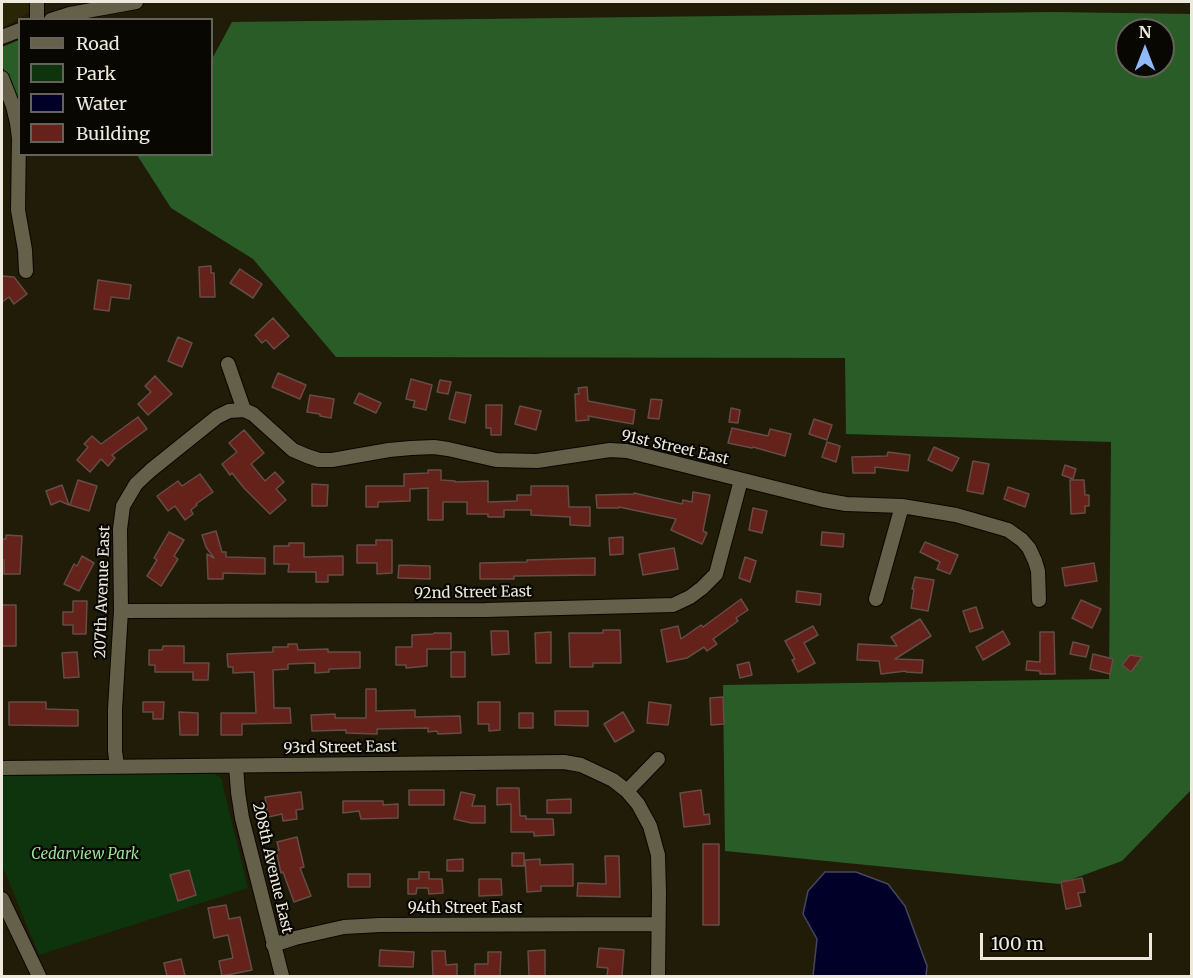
<!DOCTYPE html>
<style>
body{margin:0}
#map{position:relative;width:1193px;height:978px;overflow:hidden;background:#211c07;font-family:Merriweather,serif}
canvas{display:block}
.frame{position:absolute;inset:0;border:3px solid #edeadd;pointer-events:none}
.legend{position:absolute;left:18px;top:18px;width:195px;height:138px;box-sizing:border-box;background:#080702;border:2px solid #64625a;margin:0;padding:8px 10px;list-style:none;font-size:18px;color:#edeadd}
.legend li{display:flex;align-items:center;gap:12px;height:30px}
.legend b{width:30px;border:2px solid #64625a}
.north{position:absolute;left:1115px;top:18px;width:60px;height:60px;box-sizing:border-box;background:#080702;border:2px solid #64625a;border-radius:50%;rotate:0deg;font-size:16px;font-weight:700;line-height:24px;text-align:center;color:#edeadd}
.north::after{content:'';display:block;margin:auto;width:21px;height:27px;background:#8fb8fd;clip-path:polygon(50% 0,100% 100%,50% 72%,0 100%)}
.scale{position:absolute;left:980px;top:933px;width:172px;height:27px;box-sizing:border-box;border:3px solid #edeadd;border-top:0;padding-left:8px;font-size:18px;line-height:21px;white-space:nowrap;color:#edeadd;-webkit-text-stroke:4px #080702;paint-order:stroke}
</style>
<div id="map">
<canvas width="1193" height="978"></canvas>
<div class="frame"></div>
<ul class="legend">
<li><b style="height:8px;background:#656049"></b>Road</li>
<li><b style="height:16px;background:#0d340c"></b>Park</li>
<li><b style="height:16px;background:#000029"></b>Water</li>
<li><b style="height:16px;background:#65221a"></b>Building</li>
</ul>
<div class="north">N</div>
<div class="scale">100 m</div>
</div>
<script>
const ctx = document.querySelector('canvas').getContext('2d');
ctx.lineJoin = 'round';
function fillPath(path, color) { ctx.fillStyle = color; ctx.fill(path, 'evenodd'); }
const poly = rows => new Path2D(rows.map(r => 'M' + r).join(''));
function stroke(path, color, width, dash) { ctx.strokeStyle = color; ctx.lineWidth = width; ctx.lineCap = dash ? 'butt' : 'round'; ctx.setLineDash(dash || []); ctx.stroke(path); }
function write(font, color, halo, rows, align = 'center') {
  ctx.font = font + ' Merriweather,serif'; ctx.lineWidth = 4.5; ctx.setLineDash([]); ctx.textBaseline = 'middle'; ctx.strokeStyle = halo; ctx.fillStyle = color; for (const [text, x, y, turn = 0] of rows) {
    ctx.save(); ctx.translate(x, y); ctx.rotate((+turn || 0) * Math.PI / 180); ctx.textAlign = isNaN(turn) ? turn : align; if (halo) ctx.strokeText(text, 0, 0); ctx.fillText(text, 0, 0); ctx.restore();
  }
}
fillPath(poly([
 [2,2,37,2,37,8,2,28]
]), '#2b2507');
fillPath(poly([
 [214,773,221,778,248,888,39,955,2,865,2,775]
]), '#0d340c');
fillPath(poly([
 [1053,12,1191,14,1191,790,1122,861,1059,884,725,851,723,685,1109,679,1111,442,846,434,845,358,336,357,253,259,171,208,137,155,212,154,212,59,232,22],
 [1127,30,1163,30,1163,66,1127,66],
 [19,40,19,103,2,65,2,47]
]), '#295c27');
const water = poly([
 [825,872,856,872,888,884,905,906,927,966,926,976,813,976,817,939,803,914,808,891,825,872]
]);
fillPath(water, '#000029');
stroke(water, '#47465f', 1.5);
const building = poly([
 [211,266,211,273,214,273,215,297,200,297,199,267,211,266],
 [240,269,262,284,253,298,230,283,240,269],
 [2,276,14,277,27,294,14,304,9,297,2,302,2,276],
 [98,280,131,285,129,299,111,297,109,311,94,309,98,280],
 [273,318,289,336,274,349,266,340,262,343,255,335,273,318],
 [178,337,192,343,182,367,168,361,178,337],
 [278,373,306,385,300,399,272,387,278,373],
 [155,376,172,394,148,415,138,404,151,392,145,386,155,376],
 [411,379,432,385,426,410,413,407,415,401,406,399,411,379],
 [440,380,451,382,448,394,437,392,440,380],
 [587,387,588,401,635,410,633,424,588,416,589,420,576,421,575,394,579,394,578,388,587,387],
 [456,392,471,395,465,423,449,419,456,392],
 [359,393,381,403,376,413,354,403,359,393],
 [310,395,334,399,331,418,320,416,320,414,307,412,310,395],
 [651,399,662,400,659,419,648,418,651,399],
 [486,405,502,405,501,435,491,435,491,428,486,428,486,405],
 [520,406,541,411,536,430,515,424,520,406],
 [731,408,740,410,738,423,729,422,731,408],
 [138,417,147,429,112,455,115,458,108,466,101,459,90,472,77,460,88,447,84,444,92,436,101,444,138,417],
 [814,419,832,425,827,440,809,434,814,419],
 [732,428,768,436,770,429,791,434,785,456,753,447,752,448,728,443,732,428],
 [244,430,264,453,251,464,265,481,275,472,284,482,276,489,286,500,270,514,244,488,232,473,230,475,222,464,237,452,229,443,244,430],
 [827,442,840,446,836,462,822,457,827,442],
 [934,447,959,458,952,471,928,460,934,447],
 [888,452,910,455,908,471,875,467,875,473,853,473,852,457,887,456,888,452],
 [973,461,989,464,983,494,967,491,973,461],
 [1065,465,1076,469,1073,479,1062,475,1065,465],
 [428,470,441,470,441,480,455,481,455,482,488,481,488,502,517,501,517,495,531,495,531,486,568,486,569,507,590,507,590,526,570,525,570,517,531,515,531,510,504,510,504,517,488,517,488,514,467,514,467,502,443,502,443,520,428,520,428,488,410,489,410,501,378,502,378,507,366,507,366,486,404,486,404,474,428,473,428,470],
 [200,474,213,492,196,504,197,505,191,510,193,514,185,520,175,506,168,511,157,496,178,481,182,486,200,474],
 [78,480,97,486,89,511,70,505,78,480],
 [1070,480,1084,480,1085,495,1089,495,1089,506,1085,506,1085,513,1071,514,1070,480],
 [312,484,328,485,327,506,312,506,312,484],
 [62,485,69,505,60,501,51,505,46,491,62,485],
 [1008,487,1029,494,1025,507,1004,499,1008,487],
 [693,492,710,495,703,531,707,533,702,544,671,530,676,519,619,507,619,508,597,508,596,495,634,494,634,493,682,504,683,500,692,502,693,492],
 [753,508,767,511,762,533,749,530,753,508],
 [216,531,222,552,226,552,226,557,265,558,265,574,223,573,223,579,208,579,207,554,214,558,206,547,202,535,216,531],
 [169,532,184,540,174,556,178,559,161,586,147,576,157,560,154,558,169,532],
 [822,532,844,534,843,547,821,545,822,532],
 [6,535,22,536,20,574,4,574,4,560,2,560,2,539,6,539,6,535],
 [623,537,623,554,610,555,609,538,623,537],
 [376,540,392,540,392,573,377,574,377,563,357,563,357,545,376,545,376,540],
 [925,542,958,555,950,574,937,569,940,562,920,552,925,542],
 [289,543,304,543,304,557,343,556,343,575,328,575,328,582,316,582,316,572,288,572,289,564,274,564,274,546,289,546,289,543],
 [674,548,678,569,643,575,639,554,674,548],
 [82,556,94,563,79,591,64,584,74,564,77,566,82,556],
 [745,557,756,561,750,582,739,578,745,557],
 [595,558,595,575,514,576,514,579,480,579,480,563,527,562,527,560,595,558],
 [1094,563,1097,581,1065,586,1062,568,1094,563],
 [399,565,430,566,430,579,398,578,399,565],
 [915,577,934,580,928,611,911,608,914,589,912,589,915,577],
 [797,591,821,594,820,605,796,602,797,591],
 [741,599,748,610,736,618,738,621,713,639,717,644,707,651,704,647,687,658,667,662,661,630,678,626,681,639,701,625,703,627,741,599],
 [1081,600,1101,609,1092,628,1072,618,1081,600],
 [73,601,87,601,86,634,73,634,73,625,63,625,63,612,73,612,73,601],
 [2,605,16,605,16,646,2,646,2,605],
 [976,607,983,628,970,632,963,611,976,607],
 [920,619,931,636,895,659,923,660,922,673,906,672,906,671,881,674,879,661,857,660,858,644,897,646,891,637,920,619],
 [813,626,818,635,804,643,815,663,798,672,792,660,795,659,785,641,813,626],
 [603,630,620,630,621,663,593,663,593,667,570,667,569,633,603,633,603,630],
 [491,631,508,631,509,654,492,655,491,631],
 [1003,631,1010,644,983,660,976,647,1003,631],
 [551,632,551,663,536,663,535,633,551,632],
 [1040,632,1054,632,1055,674,1040,674,1040,671,1026,670,1027,661,1040,662,1040,632],
 [434,633,451,633,451,649,427,649,427,666,406,668,406,665,396,665,396,647,412,647,412,635,433,634,434,633],
 [1073,642,1089,646,1086,657,1070,654,1073,642],
 [288,644,297,644,298,650,328,649,328,652,360,652,360,668,329,669,329,672,315,673,315,663,288,664,288,669,273,670,274,708,290,708,291,723,242,724,242,735,221,735,221,713,256,713,254,672,233,673,233,667,228,667,227,654,273,652,273,647,288,647,288,644],
 [163,646,184,646,184,663,209,663,208,680,193,680,193,672,155,672,155,665,149,665,149,650,162,650,163,646],
 [77,652,79,677,64,678,62,653,77,652],
 [451,652,465,652,465,677,451,677,451,652],
 [1093,654,1113,659,1110,674,1090,669,1093,654],
 [1130,655,1142,657,1131,672,1122,665,1130,655],
 [749,662,752,675,740,678,737,665,749,662],
 [366,689,376,689,376,711,415,710,415,717,460,716,461,733,438,734,437,731,428,732,428,728,377,729,377,734,346,733,346,730,312,731,311,715,335,714,335,718,366,718,366,689],
 [723,697,724,724,711,725,710,698,723,697],
 [9,702,46,702,46,709,78,710,78,726,9,725,9,702],
 [143,702,164,702,163,719,153,719,153,712,143,712,143,702],
 [478,702,500,702,500,730,489,731,489,724,478,724,478,702],
 [649,702,671,705,668,725,647,723,649,702],
 [555,711,588,711,588,726,555,725,555,711],
 [179,712,198,713,198,735,180,735,179,712],
 [623,712,634,731,615,742,604,724,623,712],
 [519,713,533,713,533,728,519,728,519,713],
 [497,788,519,788,520,816,526,816,526,819,553,819,554,835,534,836,534,832,511,832,511,804,497,805,497,788],
 [409,790,444,790,444,805,409,805,409,790],
 [701,790,704,815,709,814,710,824,684,827,680,793,701,790],
 [301,792,303,809,296,810,297,819,283,821,282,814,268,817,265,797,301,792],
 [461,792,475,795,472,806,485,806,485,823,471,823,454,819,461,792],
 [571,799,571,813,547,813,547,800,571,799],
 [343,801,383,801,383,805,398,804,398,818,361,819,359,811,343,813,343,801],
 [297,837,304,867,300,868,311,896,294,902,283,872,281,873,276,850,279,850,277,842,297,837],
 [703,844,719,844,719,925,703,925,703,844],
 [512,853,524,853,524,866,512,866,512,853],
 [605,856,619,856,620,897,577,896,578,883,606,884,605,856],
 [463,859,463,871,447,871,447,860,463,859],
 [540,859,540,865,573,864,573,886,541,886,541,891,527,892,525,860,540,859],
 [189,870,196,895,178,901,170,875,189,870],
 [419,872,429,872,429,879,442,879,443,893,429,894,428,888,417,888,416,894,408,894,408,879,419,879,419,872],
 [348,874,370,874,370,887,348,887,348,874],
 [1082,878,1085,892,1078,893,1081,906,1066,909,1061,882,1082,878],
 [479,879,501,879,502,895,479,896,479,879],
 [226,905,229,919,240,917,252,970,222,976,219,961,233,958,228,935,214,938,208,908,226,905],
 [599,948,624,950,622,976,607,976,608,968,597,967,599,948],
 [380,950,414,952,413,967,379,966,380,950],
 [545,950,545,976,529,976,528,951,545,950],
 [432,951,445,951,446,965,457,964,457,976,433,976,432,951],
 [488,952,501,952,500,976,475,976,475,964,488,964,488,952],
 [181,959,185,976,167,976,164,963,181,959]
]);
fillPath(building, '#65221a');
stroke(building, '#654c47', 1.5);
const minor = poly([
 [37,20,37,2],
 [51,20,70,14,136,2],
 [2,37,20,30],
 [2,78,13,106,17,123,19,138,18,210,25,250,26,271],
 [228,364,244,410],
 [876,599,902,506],
 [121,611,486,610,673,605,690,597,702,588,716,574,741,480],
 [117,766,115,751,115,709,121,611,120,529,123,506,136,484,151,470,217,417,229,411,244,410,253,414,293,450,307,456,319,460,332,460,389,450,411,448,434,447,448,449,496,460,537,461,610,450,627,451,823,500,846,504,902,506,956,515,1008,530,1022,540,1029,548,1035,561,1038,571,1039,600],
 [236,766,238,792,242,818,282,976],
 [2,768,564,762,581,765,613,780,627,791,638,804,650,826,658,855,659,893,658,976],
 [627,791,658,759],
 [2,899,39,976],
 [273,945,295,938,344,927,380,925,658,924]
]);
stroke(minor, '#0a0600', 16);
stroke(minor, '#656049', 14);
write('15px', '#edeadd', '#080702', [
 ["91st Street East",675,448,13],
 ["207th Avenue East",103,592,-88],
 ["92nd Street East",473,593,-1],
 ["93rd Street East",340,748,-1],
 ["208th Avenue East",272,868,77],
 ["94th Street East",465,909]
]);
write('italic 15px', '#97e193', '#080702', [
 ["Cedarview Park",85,855]
]);
</script>
